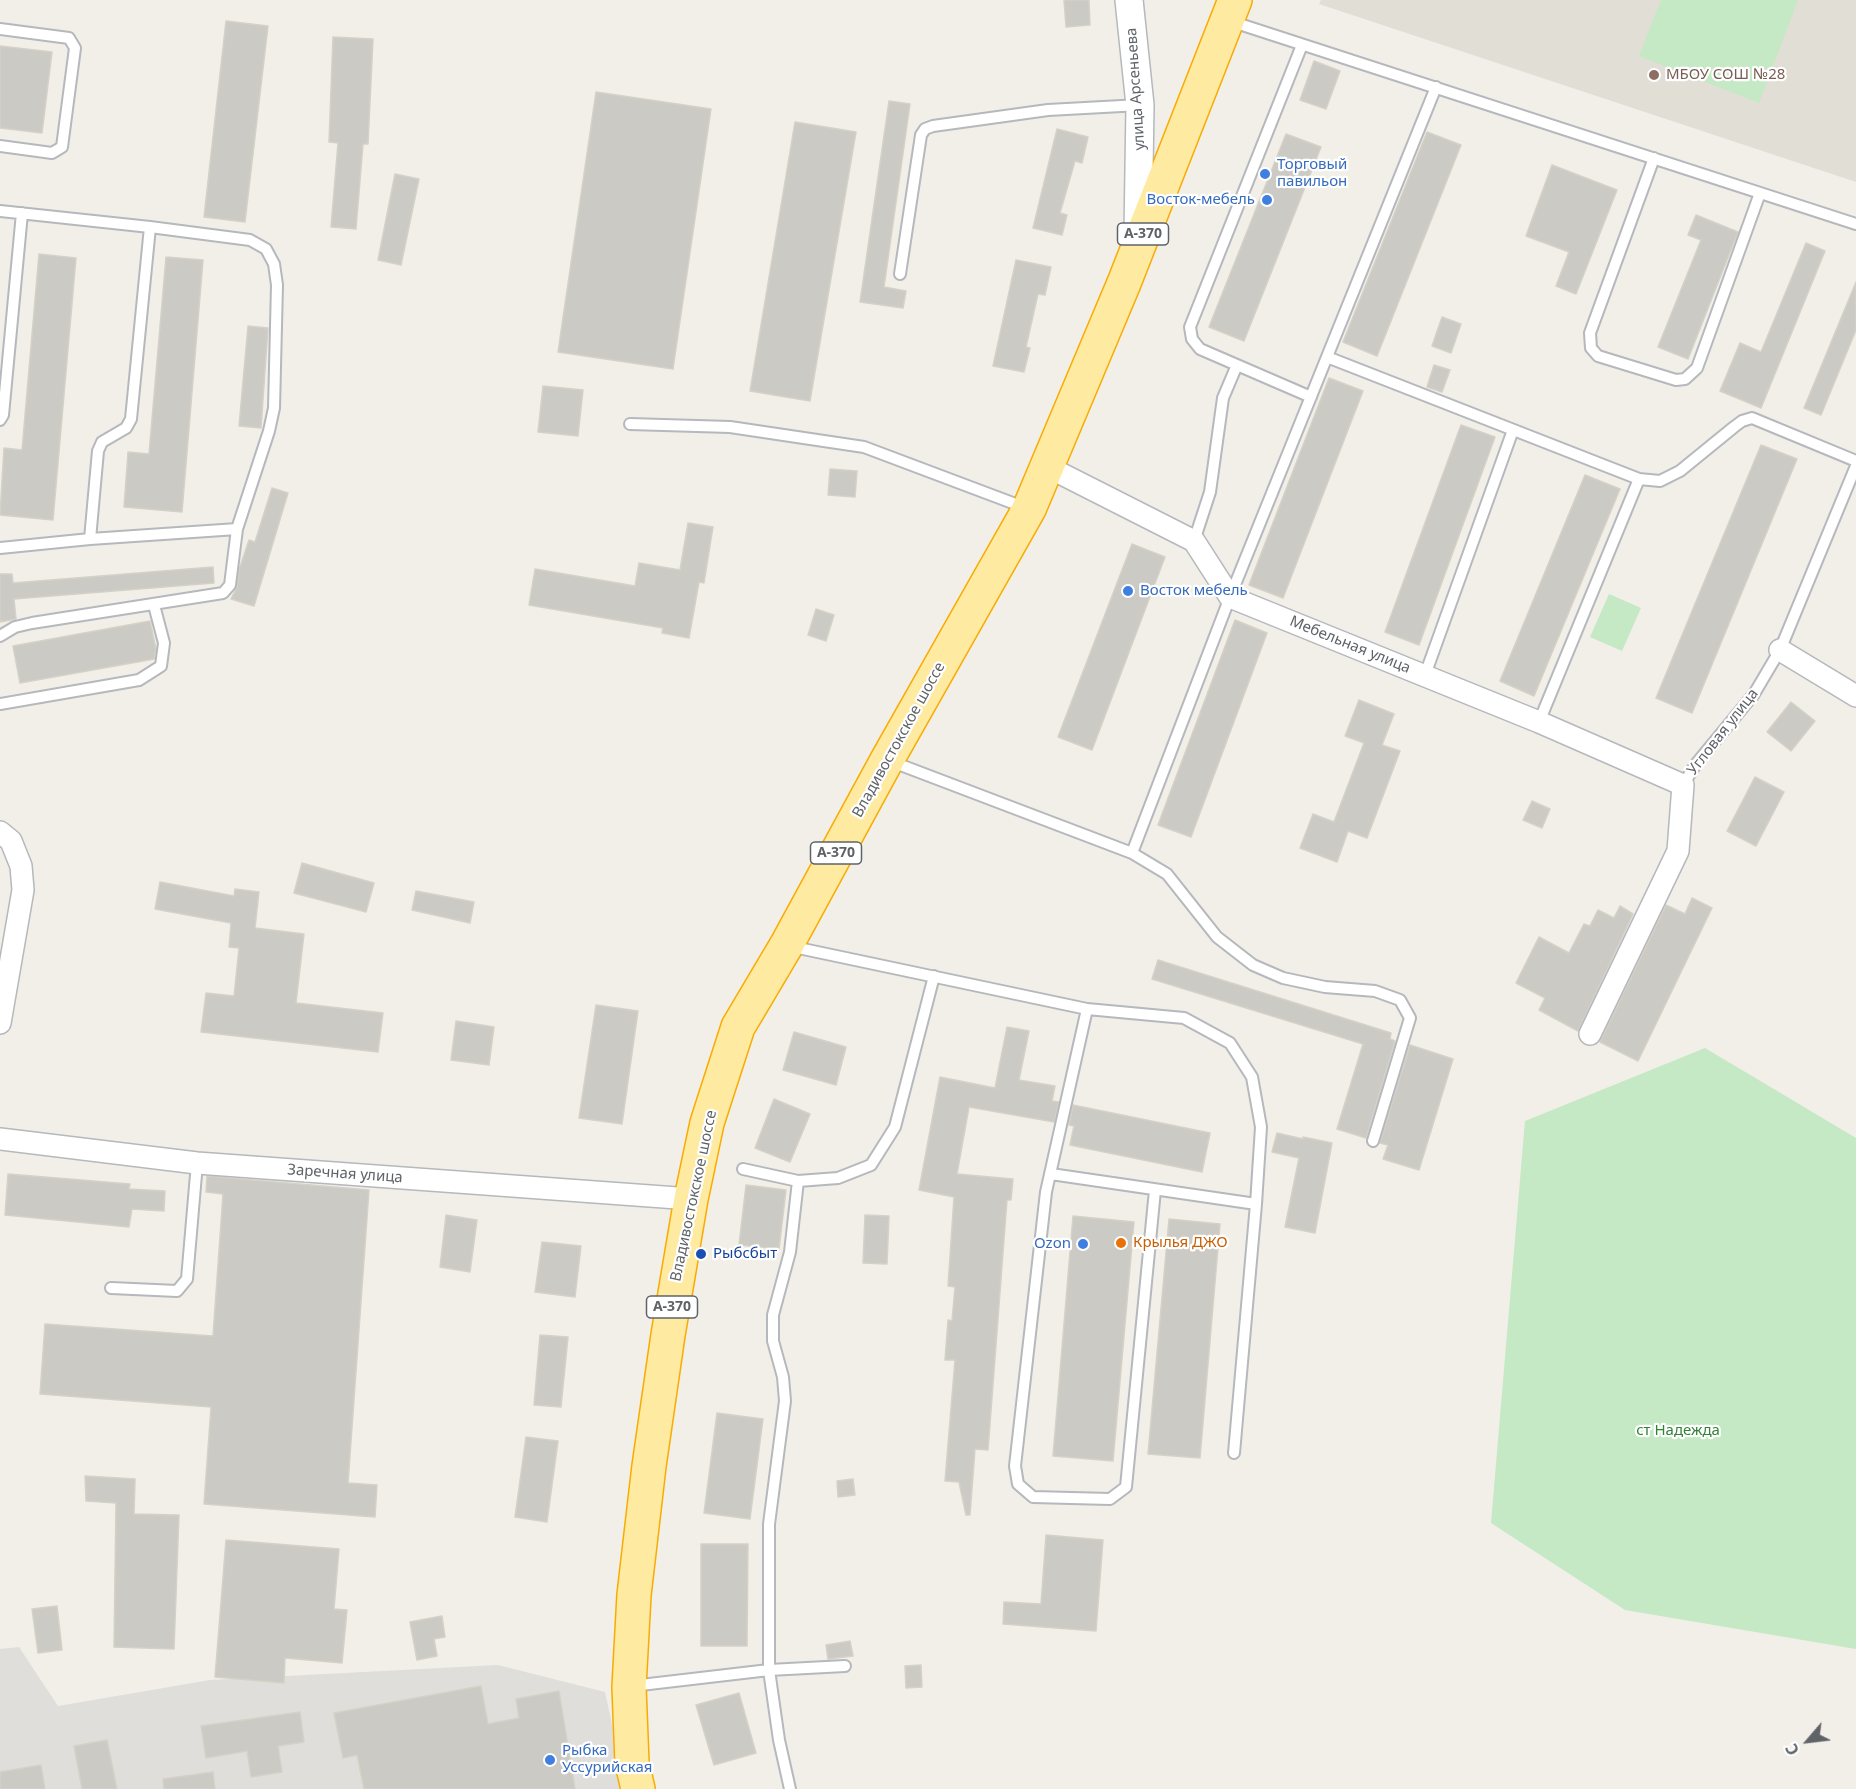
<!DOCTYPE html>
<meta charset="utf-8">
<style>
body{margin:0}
#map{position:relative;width:1856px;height:1789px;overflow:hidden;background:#f1efe8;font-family:"Noto Sans",sans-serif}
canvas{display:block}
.north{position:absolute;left:1778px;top:1711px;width:60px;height:60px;-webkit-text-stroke:4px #fff;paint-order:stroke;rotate:242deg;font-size:16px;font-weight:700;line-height:24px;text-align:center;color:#5f6368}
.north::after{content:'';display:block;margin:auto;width:21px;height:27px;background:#5f6368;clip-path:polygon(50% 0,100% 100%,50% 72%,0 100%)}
</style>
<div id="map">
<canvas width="1856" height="1789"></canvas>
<div class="north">С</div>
</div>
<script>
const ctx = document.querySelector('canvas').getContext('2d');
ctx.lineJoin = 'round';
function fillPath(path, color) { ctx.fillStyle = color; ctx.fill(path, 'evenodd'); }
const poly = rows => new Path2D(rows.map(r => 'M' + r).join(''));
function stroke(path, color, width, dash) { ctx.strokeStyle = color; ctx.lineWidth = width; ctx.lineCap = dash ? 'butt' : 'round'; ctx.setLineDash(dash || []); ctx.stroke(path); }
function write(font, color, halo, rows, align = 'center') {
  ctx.font = font + ' "Noto Sans",sans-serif'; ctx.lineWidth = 4.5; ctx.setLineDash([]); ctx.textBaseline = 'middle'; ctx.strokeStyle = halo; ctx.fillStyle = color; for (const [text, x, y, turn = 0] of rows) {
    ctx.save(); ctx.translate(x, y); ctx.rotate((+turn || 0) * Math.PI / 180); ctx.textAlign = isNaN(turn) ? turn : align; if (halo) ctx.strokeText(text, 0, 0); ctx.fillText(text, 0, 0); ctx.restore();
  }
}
fillPath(poly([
 [19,1647,58,1706,210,1680,498,1665,605,1692,626,1789,0,1789,0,1649]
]), '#e0deda');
fillPath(poly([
 [1321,0,1856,0,1856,182,1319,4]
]), '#e1ded6');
fillPath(poly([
 [1661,0,1798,0,1759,103,1639,56],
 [1609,594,1641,608,1622,651,1590,637],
 [1705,1048,1856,1138,1856,1649,1625,1610,1491,1523,1525,1121]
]), '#c5e8c5');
const building = poly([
 [1064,0,1089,0,1090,25,1066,27,1064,0],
 [226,21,268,26,245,222,204,217,226,21],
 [333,37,373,39,368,144,363,144,356,229,331,227,338,143,329,142,333,37],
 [0,46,52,52,42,133,0,128,0,46],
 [1314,61,1340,71,1326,109,1300,100,1314,61],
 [596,92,711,109,673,369,558,352,596,92],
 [889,101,910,104,884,287,906,291,903,308,860,302,889,101],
 [795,122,856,132,810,401,750,391,795,122],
 [1057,129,1088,137,1082,163,1075,161,1060,213,1067,215,1062,235,1033,228,1057,129],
 [1427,132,1461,145,1377,356,1343,342,1427,132],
 [1286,134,1321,147,1244,341,1209,327,1286,134],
 [1552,165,1617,190,1576,294,1556,286,1569,252,1526,236,1552,165],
 [395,174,419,179,401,265,378,260,395,174],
 [1696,215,1738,232,1688,359,1658,347,1701,240,1688,235,1696,215],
 [1806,243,1825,251,1761,408,1720,391,1740,343,1761,352,1806,243],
 [39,254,76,258,53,520,0,515,4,448,22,450,39,254],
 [166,257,203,260,182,512,124,507,128,452,149,454,166,257],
 [1016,260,1051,267,1045,295,1038,294,1026,347,1030,348,1024,372,993,366,1016,260],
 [1856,282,1856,330,1821,415,1804,408,1856,282],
 [1442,317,1461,324,1451,353,1432,346,1442,317],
 [248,326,268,328,261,428,239,426,248,326],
 [1434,365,1450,370,1442,392,1427,387,1434,365],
 [1329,378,1363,391,1283,598,1249,585,1329,378],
 [543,386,583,390,578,436,538,432,543,386],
 [1461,425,1495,437,1419,645,1385,632,1461,425],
 [1761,445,1797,459,1692,713,1656,698,1761,445],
 [830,469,857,471,855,497,828,495,830,469],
 [1585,475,1620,489,1534,696,1500,681,1585,475],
 [272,488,288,493,254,606,231,599,237,587,239,570,249,540,255,542,272,488],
 [688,523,713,527,704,583,699,582,689,638,662,633,663,628,529,605,535,569,635,586,639,563,680,570,688,523],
 [1132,544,1165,557,1092,750,1058,737,1132,544],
 [213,567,214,583,14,599,16,619,0,622,0,574,12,574,13,583,213,567],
 [816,609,834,615,826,641,808,635,816,609],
 [1235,620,1267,633,1191,837,1158,825,1235,620],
 [150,621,156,649,154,659,20,683,13,646,150,621],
 [1359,700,1394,714,1382,745,1400,751,1367,838,1348,831,1337,862,1300,848,1313,814,1334,822,1364,743,1345,736,1359,700],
 [1791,702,1815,721,1791,751,1767,732,1791,702],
 [1755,777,1784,792,1756,846,1727,831,1755,777],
 [1532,801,1550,809,1542,828,1523,820,1532,801],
 [302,863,374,883,366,912,294,893,302,863],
 [160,882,234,896,235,889,259,892,255,928,304,934,296,1003,383,1013,378,1052,201,1032,206,993,234,996,239,948,229,947,231,923,155,909,160,882],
 [416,891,474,902,470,923,412,910,416,891],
 [1692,898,1712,908,1638,1061,1600,1042,1666,905,1685,914,1692,898],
 [1620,906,1633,914,1578,1031,1539,1010,1545,998,1516,983,1539,937,1569,953,1584,924,1590,926,1598,910,1614,918,1620,906],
 [1158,960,1391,1033,1390,1039,1395,1041,1366,1138,1337,1129,1363,1044,1152,979,1158,960],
 [596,1005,638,1011,622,1124,579,1118,596,1005],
 [456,1021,494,1027,489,1065,451,1060,456,1021],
 [1007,1027,1029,1031,1019,1080,1055,1086,1052,1101,1059,1102,1054,1122,969,1107,957,1174,1013,1179,1011,1200,1007,1200,988,1450,975,1449,970,1515,966,1515,959,1482,945,1481,955,1360,945,1360,948,1320,952,1321,955,1287,948,1286,954,1197,919,1190,940,1077,995,1088,1007,1027],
 [794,1032,846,1047,836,1085,783,1070,794,1032],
 [1410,1045,1453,1059,1419,1170,1383,1159,1388,1145,1380,1143,1410,1045],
 [774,1099,810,1114,790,1162,755,1148,774,1099],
 [1073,1105,1210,1133,1202,1172,1070,1145,1074,1126,1069,1125,1073,1105],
 [1277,1133,1303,1139,1303,1137,1332,1143,1315,1233,1285,1227,1299,1158,1272,1152,1277,1133],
 [8,1174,130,1184,129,1189,165,1191,164,1211,132,1209,129,1227,5,1215,8,1174],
 [207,1176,369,1190,348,1483,377,1485,375,1517,204,1504,211,1407,40,1394,45,1324,213,1336,223,1194,206,1192,207,1176],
 [746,1185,786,1190,779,1249,739,1245,746,1185],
 [446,1215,477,1220,470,1272,440,1267,446,1215],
 [865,1215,889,1216,887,1264,863,1263,865,1215],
 [1073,1216,1134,1222,1113,1461,1053,1456,1073,1216],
 [1169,1219,1220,1224,1200,1458,1148,1454,1169,1219],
 [542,1242,581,1246,575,1297,535,1292,542,1242],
 [540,1335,568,1337,561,1407,534,1405,540,1335],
 [717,1413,763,1419,750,1519,704,1513,717,1413],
 [526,1437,558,1441,547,1522,515,1517,526,1437],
 [85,1476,135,1479,134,1514,179,1515,174,1649,114,1647,116,1503,86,1501,85,1476],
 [853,1479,855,1495,838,1497,837,1481,853,1479],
 [1046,1535,1103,1540,1096,1631,1003,1624,1004,1602,1041,1604,1046,1535],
 [226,1540,339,1549,334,1609,347,1610,342,1663,285,1658,284,1683,215,1677,226,1540],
 [701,1544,748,1544,747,1646,701,1646,701,1544],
 [57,1606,62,1650,38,1653,32,1609,57,1606],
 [442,1616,445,1637,434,1639,437,1656,417,1660,410,1622,442,1616],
 [850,1641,853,1656,828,1659,826,1645,850,1641],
 [921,1665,922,1687,906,1688,905,1666,921,1665],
 [481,1686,488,1724,519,1718,516,1699,559,1691,575,1789,364,1789,357,1755,343,1758,334,1713,481,1686],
 [739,1693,756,1753,714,1765,696,1705,739,1693],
 [300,1712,304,1742,278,1746,282,1772,251,1777,247,1751,206,1758,201,1726,300,1712],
 [107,1740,117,1789,82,1789,74,1746,107,1740],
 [41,1765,45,1789,0,1789,0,1772,41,1765],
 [213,1772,215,1789,164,1789,163,1779,213,1772]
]);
fillPath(building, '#cccac5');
stroke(building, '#d6d1c6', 1.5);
const service = poly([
 [1230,21,1856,224],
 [0,29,69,38,75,48,62,147,52,153,0,146],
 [1654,158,1590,333,1591,348,1598,356,1676,380,1685,379,1697,368,1760,193],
 [0,211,150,227,250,240,266,249,274,264,277,285,274,408,269,431,237,529,90,539,0,548],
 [900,274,921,135,925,129,933,126,1048,110,1140,105],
 [1327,357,1639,479,1660,481,1680,471,1734,427,1742,421,1752,418,1856,461],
 [1237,365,1311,397],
 [0,420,3,415,22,213],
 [630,424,730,427,864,447,1026,508],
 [90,539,98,451,102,442,126,428,131,419,150,227],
 [1194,541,1210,492,1223,398,1237,365,1200,349,1192,339,1190,327,1302,45],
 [0,636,15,627,32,623,223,593,230,585,237,529],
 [1425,675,1513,430],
 [0,704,139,680,161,666,164,643,154,605],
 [1539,722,1639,479],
 [890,761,1132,853,1167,874,1217,937,1253,965,1283,978,1325,987,1375,991,1400,1000,1410,1018,1373,1141],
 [1683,785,1696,764,1754,694,1780,650,1856,466],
 [1132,853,1230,597,1436,87],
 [789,946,1087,1009,1184,1018,1230,1043,1252,1077,1261,1127,1256,1204,1234,1453],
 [1087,1009,1046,1192,1015,1466,1018,1484,1033,1497,1110,1499,1126,1487,1155,1190],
 [743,1169,798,1181,838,1178,871,1165,895,1127,934,976],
 [1051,1174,1256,1204],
 [111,1288,177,1291,187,1279,197,1163],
 [632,1686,769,1670,845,1666],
 [790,1789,779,1740,769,1670,769,1524,785,1401,783,1377,773,1341,773,1315,790,1252,798,1181]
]);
const minor = poly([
 [1046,466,1194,541,1230,597,1539,722,1683,785,1678,851,1590,1034],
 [1780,650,1856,696],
 [0,832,11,841,21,866,23,890,0,1023],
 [0,1139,197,1163,691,1199]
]);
const tertiary = poly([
 [1129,0,1140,105,1138,235]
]);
const trunk = poly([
 [638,1789,632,1763,629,1687,634,1595,649,1466,668,1335,691,1199,707,1123,738,1027,786,946,887,760,1029,509,1124,283,1235,0]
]);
stroke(service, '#b5b8bc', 14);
stroke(minor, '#b5b8bc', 24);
stroke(tertiary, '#b5b8bc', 30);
stroke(trunk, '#f9ab00', 36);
stroke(service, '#fff', 10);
stroke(minor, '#fff', 21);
stroke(tertiary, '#fff', 27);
stroke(trunk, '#feeaa1', 33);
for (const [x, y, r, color] of [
 [1654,75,6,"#8d6e63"],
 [1265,174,6,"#3f7fe0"],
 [1267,200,6,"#3f7fe0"],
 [1128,591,6,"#3f7fe0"],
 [1121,1243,6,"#e8710a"],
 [1083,1244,6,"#3f7fe0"],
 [701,1254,6,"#1a4fb4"],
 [550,1760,6,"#3f7fe0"]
]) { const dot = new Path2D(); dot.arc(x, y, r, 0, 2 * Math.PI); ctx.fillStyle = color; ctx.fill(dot); stroke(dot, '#fff', 2); }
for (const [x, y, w] of [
 [1143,234,51],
 [836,853,51],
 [672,1307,51]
]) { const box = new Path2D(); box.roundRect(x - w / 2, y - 11, w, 22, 4.5); ctx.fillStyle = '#fff'; ctx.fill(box); stroke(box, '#5f6368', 1.5); }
write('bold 14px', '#5f6368', null, [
 ["А-370",1143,234],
 ["А-370",836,853],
 ["А-370",672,1307]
]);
write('15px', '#785e54', '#fff', [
 ["МБОУ СОШ №28",1666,75]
], 'left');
write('15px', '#5f6368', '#fff', [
 ["улица Арсеньева",1136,89,-94],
 ["Мебельная улица",1350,645,22],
 ["Угловая улица",1723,732,-52],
 ["Владивостокское шоссе",899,740,-61],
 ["Заречная улица",345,1174,4],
 ["Владивостокское шоссе",694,1196,-78]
]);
write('15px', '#366cbe', '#fff', [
 ["Торговый",1277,165],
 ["павильон",1277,182],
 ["Восток-мебель",1255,200,"right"],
 ["Восток мебель",1140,591],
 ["Ozon",1071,1244,"right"],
 ["Рыбка",562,1751],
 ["Уссурийская",562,1768]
], 'left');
write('15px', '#c56008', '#fff', [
 ["Крылья ДЖО",1133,1243]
], 'left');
write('15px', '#164399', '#fff', [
 ["Рыбсбыт",713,1254]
], 'left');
write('15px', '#348238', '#fff', [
 ["ст Надежда",1678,1431]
]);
</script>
